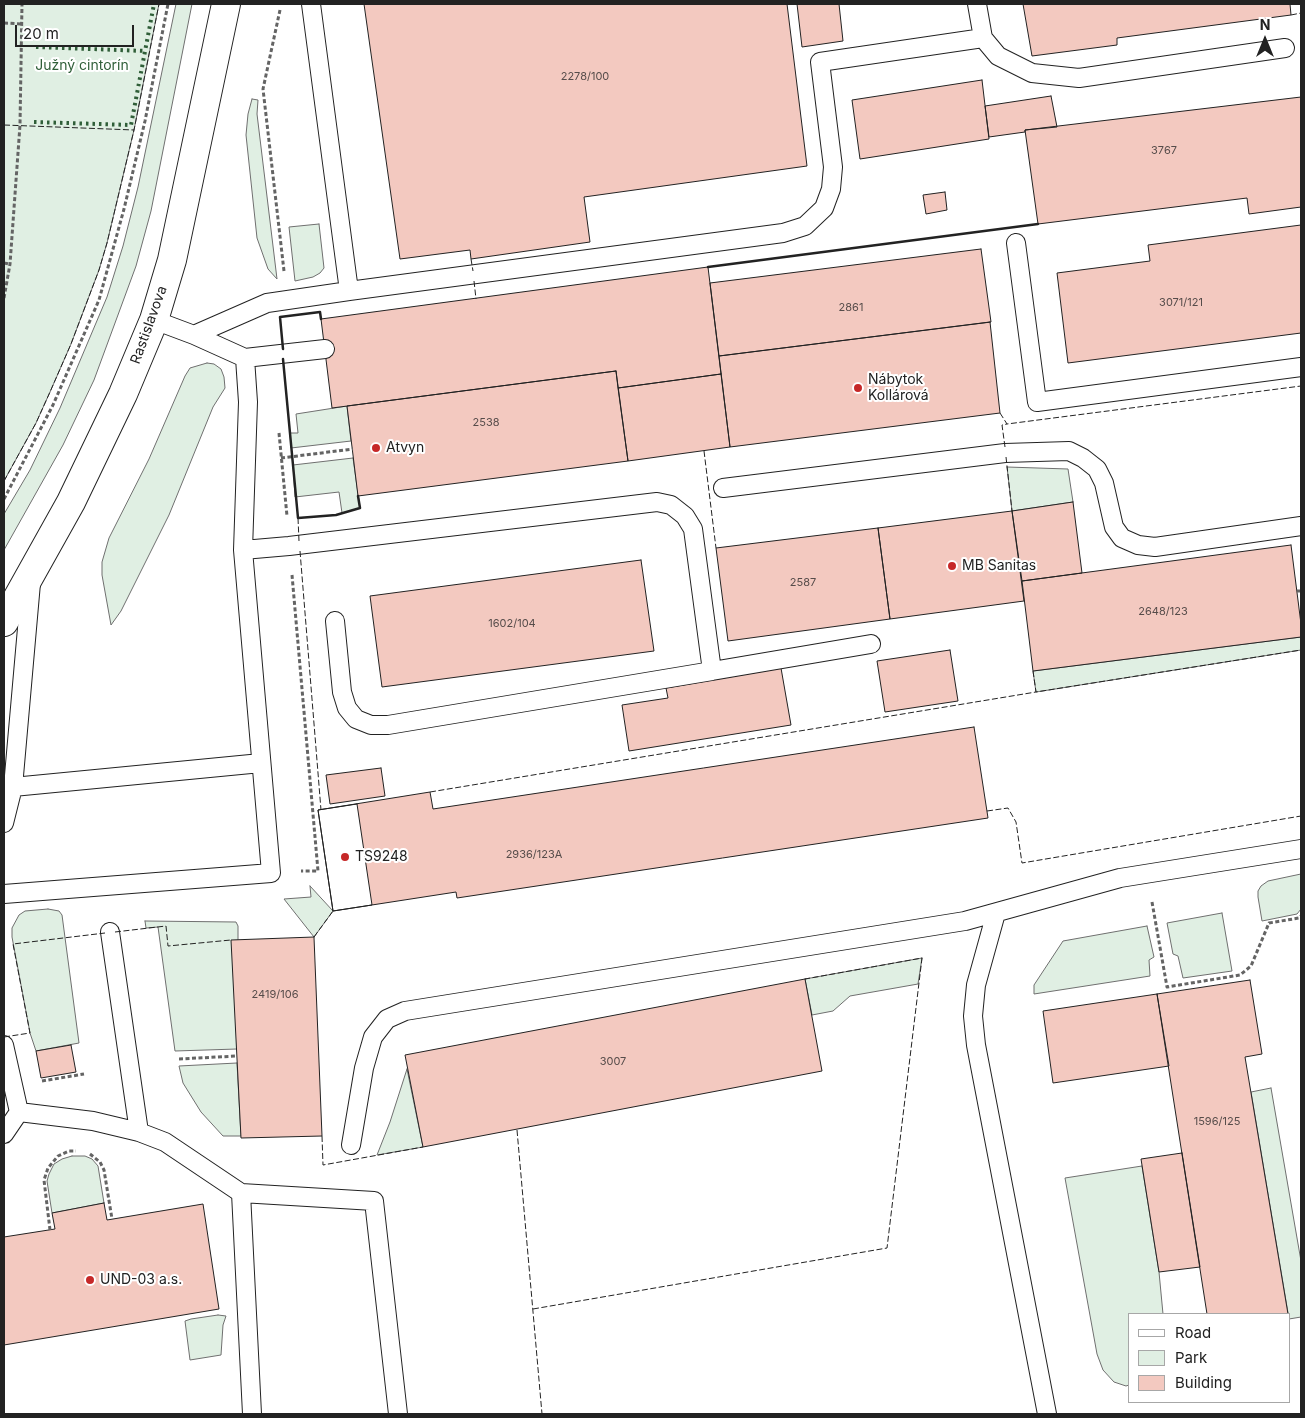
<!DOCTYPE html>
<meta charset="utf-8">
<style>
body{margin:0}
#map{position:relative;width:1305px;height:1418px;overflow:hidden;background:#fff;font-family:Inter,sans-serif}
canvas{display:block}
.frame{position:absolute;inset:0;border:5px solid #222;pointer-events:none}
.legend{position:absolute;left:1128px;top:1313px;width:162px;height:90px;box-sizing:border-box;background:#fff;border:1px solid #a7a7a7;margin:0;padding:6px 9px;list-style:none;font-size:15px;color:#222}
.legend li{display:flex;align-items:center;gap:10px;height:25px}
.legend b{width:25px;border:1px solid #a7a7a7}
.north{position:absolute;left:1240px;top:15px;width:50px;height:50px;-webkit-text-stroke:4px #fff;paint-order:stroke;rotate:0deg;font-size:14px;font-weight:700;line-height:20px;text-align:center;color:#222}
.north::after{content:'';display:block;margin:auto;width:18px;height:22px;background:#222;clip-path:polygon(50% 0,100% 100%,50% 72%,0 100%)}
.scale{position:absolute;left:15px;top:25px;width:119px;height:22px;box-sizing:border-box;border:2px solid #222;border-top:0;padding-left:6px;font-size:15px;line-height:18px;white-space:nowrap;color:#222;-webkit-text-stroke:4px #fff;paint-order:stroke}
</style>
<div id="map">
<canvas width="1305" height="1418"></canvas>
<div class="frame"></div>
<ul class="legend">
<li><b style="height:6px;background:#fff"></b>Road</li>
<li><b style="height:14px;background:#e0efe3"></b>Park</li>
<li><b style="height:14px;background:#f3c9c0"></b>Building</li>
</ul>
<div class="north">N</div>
<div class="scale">20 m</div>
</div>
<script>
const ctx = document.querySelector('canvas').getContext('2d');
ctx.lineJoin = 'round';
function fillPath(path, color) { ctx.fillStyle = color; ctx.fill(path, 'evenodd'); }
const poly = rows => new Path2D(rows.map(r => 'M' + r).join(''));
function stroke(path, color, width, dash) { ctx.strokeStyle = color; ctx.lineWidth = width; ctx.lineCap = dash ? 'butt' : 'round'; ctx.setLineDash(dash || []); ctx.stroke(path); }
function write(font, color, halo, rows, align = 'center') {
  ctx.font = font + ' Inter,sans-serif'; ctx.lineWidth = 4; ctx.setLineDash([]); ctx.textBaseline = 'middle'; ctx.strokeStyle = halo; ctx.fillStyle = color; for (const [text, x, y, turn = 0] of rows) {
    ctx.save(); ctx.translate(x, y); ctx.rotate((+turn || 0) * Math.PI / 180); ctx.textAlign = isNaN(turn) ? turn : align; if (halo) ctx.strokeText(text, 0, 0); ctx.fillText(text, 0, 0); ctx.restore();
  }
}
const green = poly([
 [4,4,159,4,134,130,107,243,99,270,71,344,50,392,36,423,4,481,4,4],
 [176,4,192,4,151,211,136,266,94,380,63,445,4,550,4,514,30,470,60,408,107,297,123,246,138,187,176,4],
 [252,99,258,100,257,114,277,279,268,269,257,238,246,135,248,114,252,99],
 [319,224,324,268,320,273,313,277,295,281,289,227,319,224],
 [207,363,214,364,221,369,224,377,225,388,213,407,169,515,121,611,111,625,102,575,102,562,109,538,149,459,185,376,190,368,207,363],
 [347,406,351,441,291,448,290,433,298,433,296,414,347,406],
 [353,458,360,508,342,513,339,492,295,497,293,465,353,458],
 [1007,467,1068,469,1073,502,1012,511,1007,467],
 [1301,637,1301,650,1036,692,1033,671,1301,637],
 [1301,874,1301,909,1297,914,1262,921,1258,897,1258,891,1261,886,1268,881,1301,874],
 [310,886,333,911,314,937,284,899,311,897,310,886],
 [48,909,59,911,62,915,79,1043,36,1051,30,1033,12,937,12,928,19,915,25,911,48,909],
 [1222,913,1232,971,1183,978,1178,956,1173,954,1167,923,1222,913],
 [145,921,236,922,238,926,238,940,237,1049,175,1051,158,927,146,928,145,921],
 [1147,926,1154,957,1149,960,1150,976,1034,994,1034,985,1063,941,1147,926],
 [922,958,918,984,850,996,833,1011,812,1015,805,979,922,958],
 [237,1063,241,1136,223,1136,201,1112,183,1083,179,1066,237,1063],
 [407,1069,423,1147,377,1155,390,1122,407,1069],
 [1271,1088,1301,1261,1301,1317,1289,1319,1251,1092,1271,1088],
 [72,1156,85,1156,92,1159,98,1166,104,1203,52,1213,47,1181,49,1174,54,1164,62,1159,72,1156],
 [1142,1166,1159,1272,1163,1314,1129,1314,1129,1385,1126,1386,1114,1382,1103,1370,1097,1354,1065,1178,1142,1166],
 [218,1315,226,1316,223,1325,221,1355,190,1360,185,1321,191,1319,218,1315]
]);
fillPath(green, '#e0efe3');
stroke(green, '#6f6f6f', 1);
const building = poly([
 [364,4,787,4,807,166,584,197,590,242,471,259,470,250,400,259,364,4],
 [797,4,839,4,843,41,802,47,797,4],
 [1023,4,1290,4,1291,15,1117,38,1117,45,1032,56,1023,4],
 [982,80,989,139,860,159,852,100,982,80],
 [1051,96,1057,127,1025,130,1025,132,989,137,985,106,1051,96],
 [1301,97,1301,207,1249,214,1247,198,1038,224,1025,130,1301,97],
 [945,192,947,210,926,214,923,195,945,192],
 [1301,225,1301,333,1068,363,1057,273,1150,261,1148,245,1301,225],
 [981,249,991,322,719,356,710,283,981,249],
 [708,267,721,374,618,388,616,371,332,408,321,319,708,267],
 [990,322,1000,413,730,447,719,356,990,322],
 [616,371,628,461,358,496,347,406,616,371],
 [721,374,730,447,628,461,618,388,721,374],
 [1073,502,1082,573,1022,581,1012,511,1073,502],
 [1012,511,1024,601,890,619,878,528,1012,511],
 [878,528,890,619,728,641,716,548,878,528],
 [1291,545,1301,624,1301,637,1033,671,1022,581,1291,545],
 [641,560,654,651,382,687,370,596,641,560],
 [950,650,958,701,885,712,877,661,950,650],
 [781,668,791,725,629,751,622,705,668,698,666,688,781,668],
 [974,727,988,818,457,898,456,892,333,911,318,810,430,792,433,809,974,727],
 [381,768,385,796,330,804,326,775,381,768],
 [357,804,372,905,333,911,318,810,357,804],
 [314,937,322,1136,241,1138,231,940,314,937],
 [805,979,822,1071,423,1147,405,1055,805,979],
 [1250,980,1262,1054,1245,1057,1288,1314,1207,1314,1157,994,1250,980],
 [1157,994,1169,1066,1053,1083,1043,1011,1157,994],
 [71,1045,76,1072,41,1078,36,1051,71,1045],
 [1182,1153,1200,1267,1159,1272,1141,1159,1182,1153],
 [104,1203,107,1220,203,1204,219,1309,4,1345,4,1237,55,1229,52,1213,104,1203]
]);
fillPath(building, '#f3c9c0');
stroke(building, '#222', 1);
const lane = poly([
 [977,4,983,38,998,56,1032,73,1079,78,1285,48],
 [1016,243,1037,402,1301,367],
 [349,291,783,233,805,226,824,208,831,189,833,167,820,62,983,38],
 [154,320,194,335,245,358,325,349],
 [194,335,267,303,349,291,311,4],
 [723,488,1005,453,1069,451,1083,458,1097,469,1104,483,1114,527,1122,538,1138,545,1155,547,1301,526],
 [243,550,289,546,657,502,671,505,685,516,693,529,712,671,388,725,371,725,356,719,347,708,342,692,335,621],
 [712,671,871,644],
 [13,787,261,763],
 [4,823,13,787,31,583],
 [4,894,271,873,243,550,248,402,245,358],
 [996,913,976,985,973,1016,976,1045,1047,1414],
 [110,932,139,1132],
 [4,1045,19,1112,4,1134],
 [19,1112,93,1121,139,1132,165,1142,241,1193,252,1414],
 [351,1145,364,1068,373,1037,387,1019,405,1011,965,921,1120,878,1301,849],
 [241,1193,374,1201,398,1414]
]);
const secondary = poly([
 [4,622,71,502,123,394,154,320,172,260,226,4]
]);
stroke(lane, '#222', 20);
stroke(secondary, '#222', 30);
stroke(poly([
 [280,10,263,89,284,271],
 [4,23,22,24],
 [4,263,10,264],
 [4,298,10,264,20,125,22,4],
 [279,433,287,516],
 [281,458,353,449],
 [4,499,53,405,99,300,124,209,145,121,168,4],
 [292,575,318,871,301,871],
 [1297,591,1301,591],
 [1152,902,1167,987,1240,975,1251,966,1269,923,1299,918,1301,916],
 [179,1059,237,1056],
 [42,1081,84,1074],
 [90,1154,100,1162,104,1170,112,1219],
 [50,1230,44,1180,48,1168,58,1156,69,1151,76,1151]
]), '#646464', 3, [4, 2.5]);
stroke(lane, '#fff', 18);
stroke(secondary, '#fff', 28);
stroke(poly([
 [36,47,146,51],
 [34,122,131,125,154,4]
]), '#2f5e38', 4, [2.5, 4]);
stroke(poly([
 [1291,15,1301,13],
 [4,125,134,130],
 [471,259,473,271],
 [474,281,476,299],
 [1000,413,1007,424,1301,386],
 [1005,447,1002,425,1007,424],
 [704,451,716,548],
 [1006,457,1012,511],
 [4,481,36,423,50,392,71,344,99,270,107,243,134,130,159,4],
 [298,518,299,541],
 [300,551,321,810],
 [1033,671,1036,692,1301,650],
 [430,792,1036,692],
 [987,811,1008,808,1016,822,1022,863,1301,816],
 [115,932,166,926,168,946,231,940],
 [314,937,333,911],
 [4,1037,30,1033,13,944,105,933],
 [517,1130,542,1414],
 [322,1136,323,1165,423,1147],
 [533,1309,887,1248,922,958,805,979]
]), '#222', 1, [6, 2.5]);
stroke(poly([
 [708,267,1038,224],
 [283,349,280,317,320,312,321,319],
 [283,359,298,518,336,515,360,508,358,496]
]), '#222', 2.5);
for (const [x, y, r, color] of [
 [858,388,5,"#c62828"],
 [376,448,5,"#c62828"],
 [952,566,5,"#c62828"],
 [345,857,5,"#c62828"],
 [90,1280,5,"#c62828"]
]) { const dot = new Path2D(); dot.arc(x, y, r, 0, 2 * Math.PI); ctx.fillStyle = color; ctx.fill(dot); stroke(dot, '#fff', 2); }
write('11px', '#564c4a', null, [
 ["2278/100",585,77],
 ["3767",1164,151],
 ["3071/121",1181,303],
 ["2861",851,308],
 ["2538",486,423],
 ["2587",803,583],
 ["2648/123",1163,612],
 ["1602/104",512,624],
 ["2936/123A",534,855],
 ["2419/106",275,995],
 ["3007",613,1062],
 ["1596/125",1217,1122]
]);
write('14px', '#2f5e38', '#fff', [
 ["Južný cintorín",82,66]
]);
write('14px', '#222', '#fff', [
 ["Rastislavova",149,325,-70]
]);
write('14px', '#222', '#fff', [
 ["Nábytok",868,380],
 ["Kollárová",868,396],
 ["Atvyn",386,448],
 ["MB Sanitas",962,566],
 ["TS9248",355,857],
 ["UND-03 a.s.",100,1280]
], 'left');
</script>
